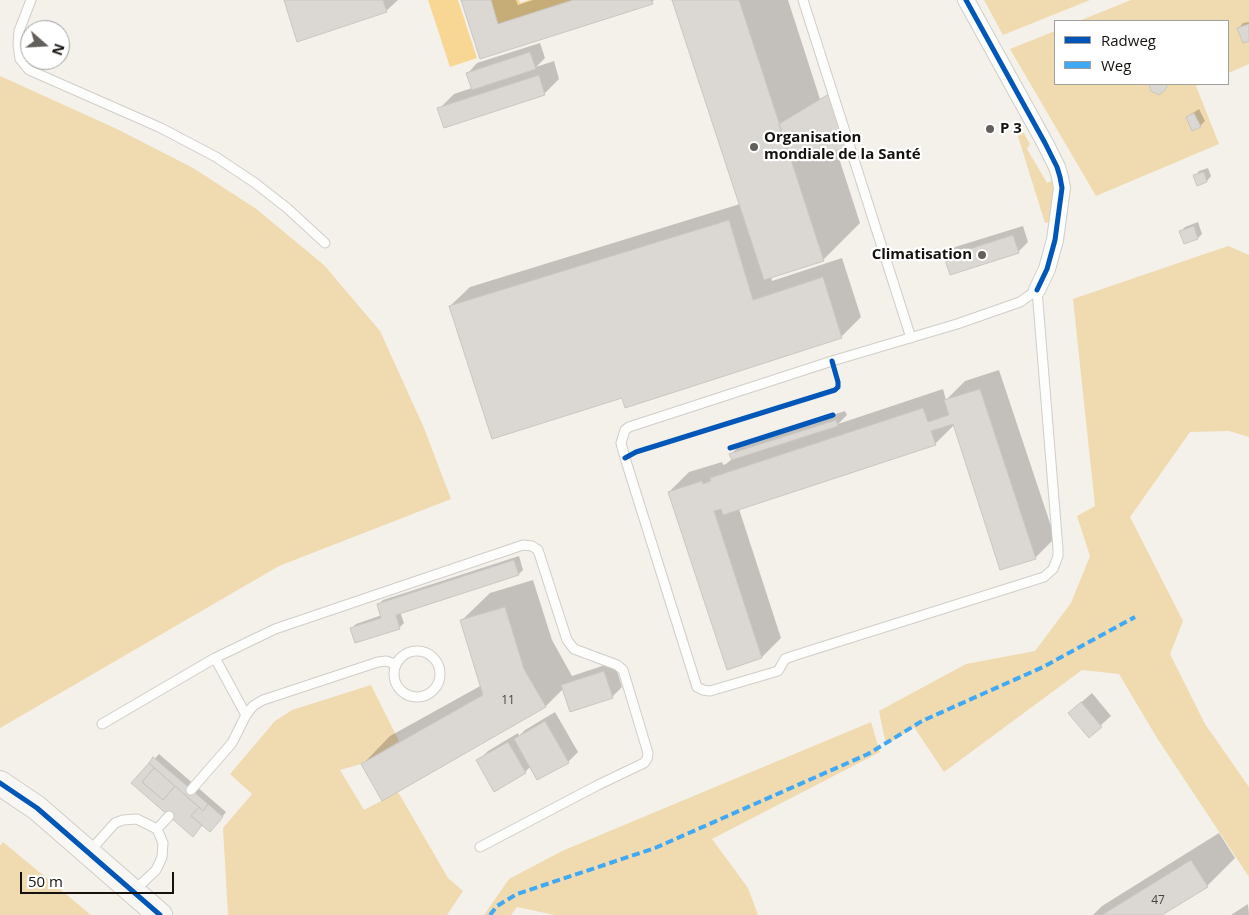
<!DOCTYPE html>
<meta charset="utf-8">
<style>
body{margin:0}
#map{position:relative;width:1249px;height:915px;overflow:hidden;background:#f4f1ea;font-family:"Open Sans",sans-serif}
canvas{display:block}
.legend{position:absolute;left:1054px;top:20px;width:175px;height:65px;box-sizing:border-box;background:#fff;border:1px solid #a1a09f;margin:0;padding:6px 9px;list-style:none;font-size:15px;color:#15120e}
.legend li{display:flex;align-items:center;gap:10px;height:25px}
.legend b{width:25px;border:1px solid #a1a09f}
.north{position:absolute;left:20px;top:20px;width:50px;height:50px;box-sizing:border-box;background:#fff;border:1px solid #a1a09f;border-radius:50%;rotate:109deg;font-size:14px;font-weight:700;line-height:20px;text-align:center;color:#15120e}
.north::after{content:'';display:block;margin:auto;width:18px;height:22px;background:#63605b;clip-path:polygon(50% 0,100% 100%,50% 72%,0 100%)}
.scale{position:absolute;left:20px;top:872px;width:154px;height:22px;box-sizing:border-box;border:2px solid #15120e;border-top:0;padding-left:6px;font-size:15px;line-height:18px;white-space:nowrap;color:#15120e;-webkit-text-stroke:4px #fff;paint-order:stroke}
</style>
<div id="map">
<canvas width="1249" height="915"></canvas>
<ul class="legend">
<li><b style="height:6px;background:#0057b8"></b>Radweg</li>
<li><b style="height:6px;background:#3fa9f5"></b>Weg</li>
</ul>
<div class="north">N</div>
<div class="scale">50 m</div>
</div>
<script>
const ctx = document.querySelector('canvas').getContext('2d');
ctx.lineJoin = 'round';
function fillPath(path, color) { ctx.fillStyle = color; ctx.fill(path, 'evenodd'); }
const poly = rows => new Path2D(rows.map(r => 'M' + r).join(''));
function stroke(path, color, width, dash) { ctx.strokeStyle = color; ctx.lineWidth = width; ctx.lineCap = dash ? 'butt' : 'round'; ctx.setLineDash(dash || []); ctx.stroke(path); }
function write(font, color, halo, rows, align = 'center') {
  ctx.font = font + ' "Open Sans",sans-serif'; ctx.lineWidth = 4.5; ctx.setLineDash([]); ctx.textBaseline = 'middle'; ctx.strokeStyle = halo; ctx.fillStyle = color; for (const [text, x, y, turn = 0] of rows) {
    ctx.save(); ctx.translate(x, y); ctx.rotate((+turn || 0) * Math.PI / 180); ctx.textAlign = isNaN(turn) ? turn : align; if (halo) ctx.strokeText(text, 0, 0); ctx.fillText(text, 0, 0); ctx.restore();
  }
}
fillPath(poly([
 [984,0,1090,0,1003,35],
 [1131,0,1249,0,1249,64,1228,73,1228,21,1079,21],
 [1055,31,1055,84,1201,84,1196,86,1219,144,1096,196,1010,49],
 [0,76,117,129,193,168,255,208,324,265,380,331,424,428,451,499,279,566,0,728],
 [1021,128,1030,144,1027,149,1047,183,1052,181,1055,187,1050,222,1045,223,1016,130],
 [1228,246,1249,255,1249,437,1229,431,1190,432,1130,517,1183,621,1170,654,1205,724,1249,787,1249,877,1157,738,1119,674,1082,670,944,772,914,727,886,745,879,711,966,664,1035,651,1071,603,1090,556,1077,516,1095,506,1073,299],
 [371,685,399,741,361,764,340,770,364,810,398,792,448,878,463,891,447,915,228,915,223,828,252,794,230,774,275,721,292,710],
 [871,722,880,752,712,839,748,888,758,915,555,915,517,907,511,915,484,915,509,879,562,851],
 [3,842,91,915,0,915,0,846]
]), '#f0daaf');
fillPath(poly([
 [428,0,458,0,477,58,450,67],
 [491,0,519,0,520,3,529,0,573,0,498,24]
]), '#f8d795');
fillPath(poly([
 [285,0,398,0,386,11],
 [462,0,516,0,518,5,533,0,654,0,652,2,480,58],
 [675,0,788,0,820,99,834,91,850,144,846,148,836,149,860,223,823,260,771,276,772,281,842,258,861,317,841,337,622,396,450,306,470,287,740,204],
 [1249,22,1249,40,1239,28,1243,23],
 [540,43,545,58,536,67,554,61,559,79,544,94,439,109,454,94,472,88,468,73,477,63],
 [1199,109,1205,121,1200,126,1187,117],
 [1208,168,1211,176,1207,181,1195,176,1199,171],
 [1198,222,1202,234,1198,238,1180,232,1185,227],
 [1023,226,1028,242,1018,252,946,257,955,247],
 [999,370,1055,538,1035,558,954,425,935,444,739,509,781,638,762,657,669,492,689,472,722,462,723,465,726,464,732,459,731,454,741,444,845,411,847,415,838,424,943,389,946,400,965,381],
 [519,556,523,570,519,574,400,612,404,623,399,628,352,628,356,624,382,615,379,604,383,600],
 [533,580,552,640,572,676,614,662,622,687,612,697,564,688,546,706,383,799,363,764,390,736,482,685,462,620,490,593],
 [1092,693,1111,716,1089,736,1069,713],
 [555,712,578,752,568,762,531,766,525,772,478,761,488,751,518,733,519,736,525,730],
 [159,754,226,812,215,826,203,824,133,783],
 [1219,833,1235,858,1207,886,1160,915,1093,915,1102,906],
 [1248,904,1249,915,1231,915]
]), '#0003');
const building = poly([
 [284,0,383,0,387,12,297,42,284,0],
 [461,0,491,0,498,24,573,0,651,0,653,4,480,59,461,0],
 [672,0,739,0,824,261,764,280,672,0],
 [1249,24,1249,41,1243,43,1237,28,1249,24],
 [530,52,536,69,472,90,466,73,530,52],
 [539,75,545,95,444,128,437,108,539,75],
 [1149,84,1166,84,1167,87,1165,90,1159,95,1151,91,1149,84],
 [829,94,846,149,789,155,779,124,829,94],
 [1194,113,1201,127,1192,131,1186,117,1194,113],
 [1204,172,1207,182,1197,186,1193,175,1204,172],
 [729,220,753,300,823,277,842,338,625,408,622,398,492,439,449,306,729,220],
 [1194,226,1198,239,1184,244,1179,231,1194,226],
 [1013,235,1019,253,950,275,944,257,1013,235],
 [980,389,1036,559,1000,570,953,424,931,431,936,445,723,515,721,509,714,511,762,658,727,670,668,492,702,481,703,484,711,481,710,478,923,408,928,422,949,415,944,400,980,389],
 [836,420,838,426,732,460,729,454,836,420],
 [514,560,519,575,396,615,400,629,355,643,350,628,381,618,377,604,514,560],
 [505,607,524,669,546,707,382,801,361,764,483,695,460,620,505,607],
 [604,671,613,698,570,712,561,685,604,671],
 [1081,702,1102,727,1089,738,1068,713,1081,702],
 [545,721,569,763,537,780,514,739,545,721],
 [508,742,526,773,494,792,476,760,508,742],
 [153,757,208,804,203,811,149,763,153,757],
 [149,763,154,768,142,782,163,800,175,786,199,807,191,816,202,825,193,837,131,783,149,763],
 [154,768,175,786,163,800,142,782,154,768],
 [208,804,223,817,210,832,191,816,199,807,203,811,208,804],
 [1191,860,1208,887,1162,915,1102,915,1191,860]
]);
fillPath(building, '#dbd8d3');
stroke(building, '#c9c6c1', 1);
const lane = poly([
 [31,0,19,31,18,45,20,59,29,70,161,128,216,157,255,183,287,208,325,243],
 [803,0,911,338],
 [1037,290,1058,549,1058,556,1053,569,1044,577,793,656,785,659,778,671,710,691,703,690,697,687,625,458,621,443,625,430,629,427,832,361,957,324,1020,302,1037,290],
 '394 674a23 23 0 1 1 46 0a23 23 0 1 1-46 0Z',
 [215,658,246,715],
 [102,724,215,658,275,629,523,545,532,546,538,550,567,640,574,649,617,665,623,670,648,753,647,759,644,763,598,785,480,847],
 [191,790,232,743,246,715,253,706,263,700,378,662,386,661,392,663,396,665],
 [157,829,169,816],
 [89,852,115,823,123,820,137,819,157,829,163,843,162,857,159,864,156,870,135,890]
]);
const street = poly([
 [966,0,1045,143,1057,167,1060,177,1062,188,1055,240,1047,269,1037,290]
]);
const secondary = poly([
 [0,783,37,808,160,915]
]);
stroke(lane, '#d1cec8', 11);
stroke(street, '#d1cec8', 18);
stroke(secondary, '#d1cec8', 26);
stroke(lane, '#fdfdfc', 9);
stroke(street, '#fdfdfc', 16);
stroke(secondary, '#f8f7f3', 24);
stroke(poly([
 [490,915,497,906,517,894,655,848,868,754,922,721,1043,667,1135,617]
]), '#3fa9f5', 4, [8, 4]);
stroke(poly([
 [966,0,1045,143,1057,167,1060,177,1062,188,1055,240,1047,269,1037,290],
 [730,448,833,415],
 [625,458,636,452,835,390,838,387,838,382,832,361],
 [0,783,37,808,160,915]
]), '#0057b8', 5);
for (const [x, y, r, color] of [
 [990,129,5,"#63605b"],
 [754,147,5,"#63605b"],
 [982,255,5,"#63605b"]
]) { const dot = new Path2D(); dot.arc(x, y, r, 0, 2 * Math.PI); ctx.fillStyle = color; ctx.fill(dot); stroke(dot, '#fff', 2); }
write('12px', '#46443f', null, [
 ["11",508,701],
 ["47",1158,901]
]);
write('bold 15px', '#15120e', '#fff', [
 ["P 3",1000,129],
 ["Organisation",764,138],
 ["mondiale de la Santé",764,155],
 ["Climatisation",972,255,"right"]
], 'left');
</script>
